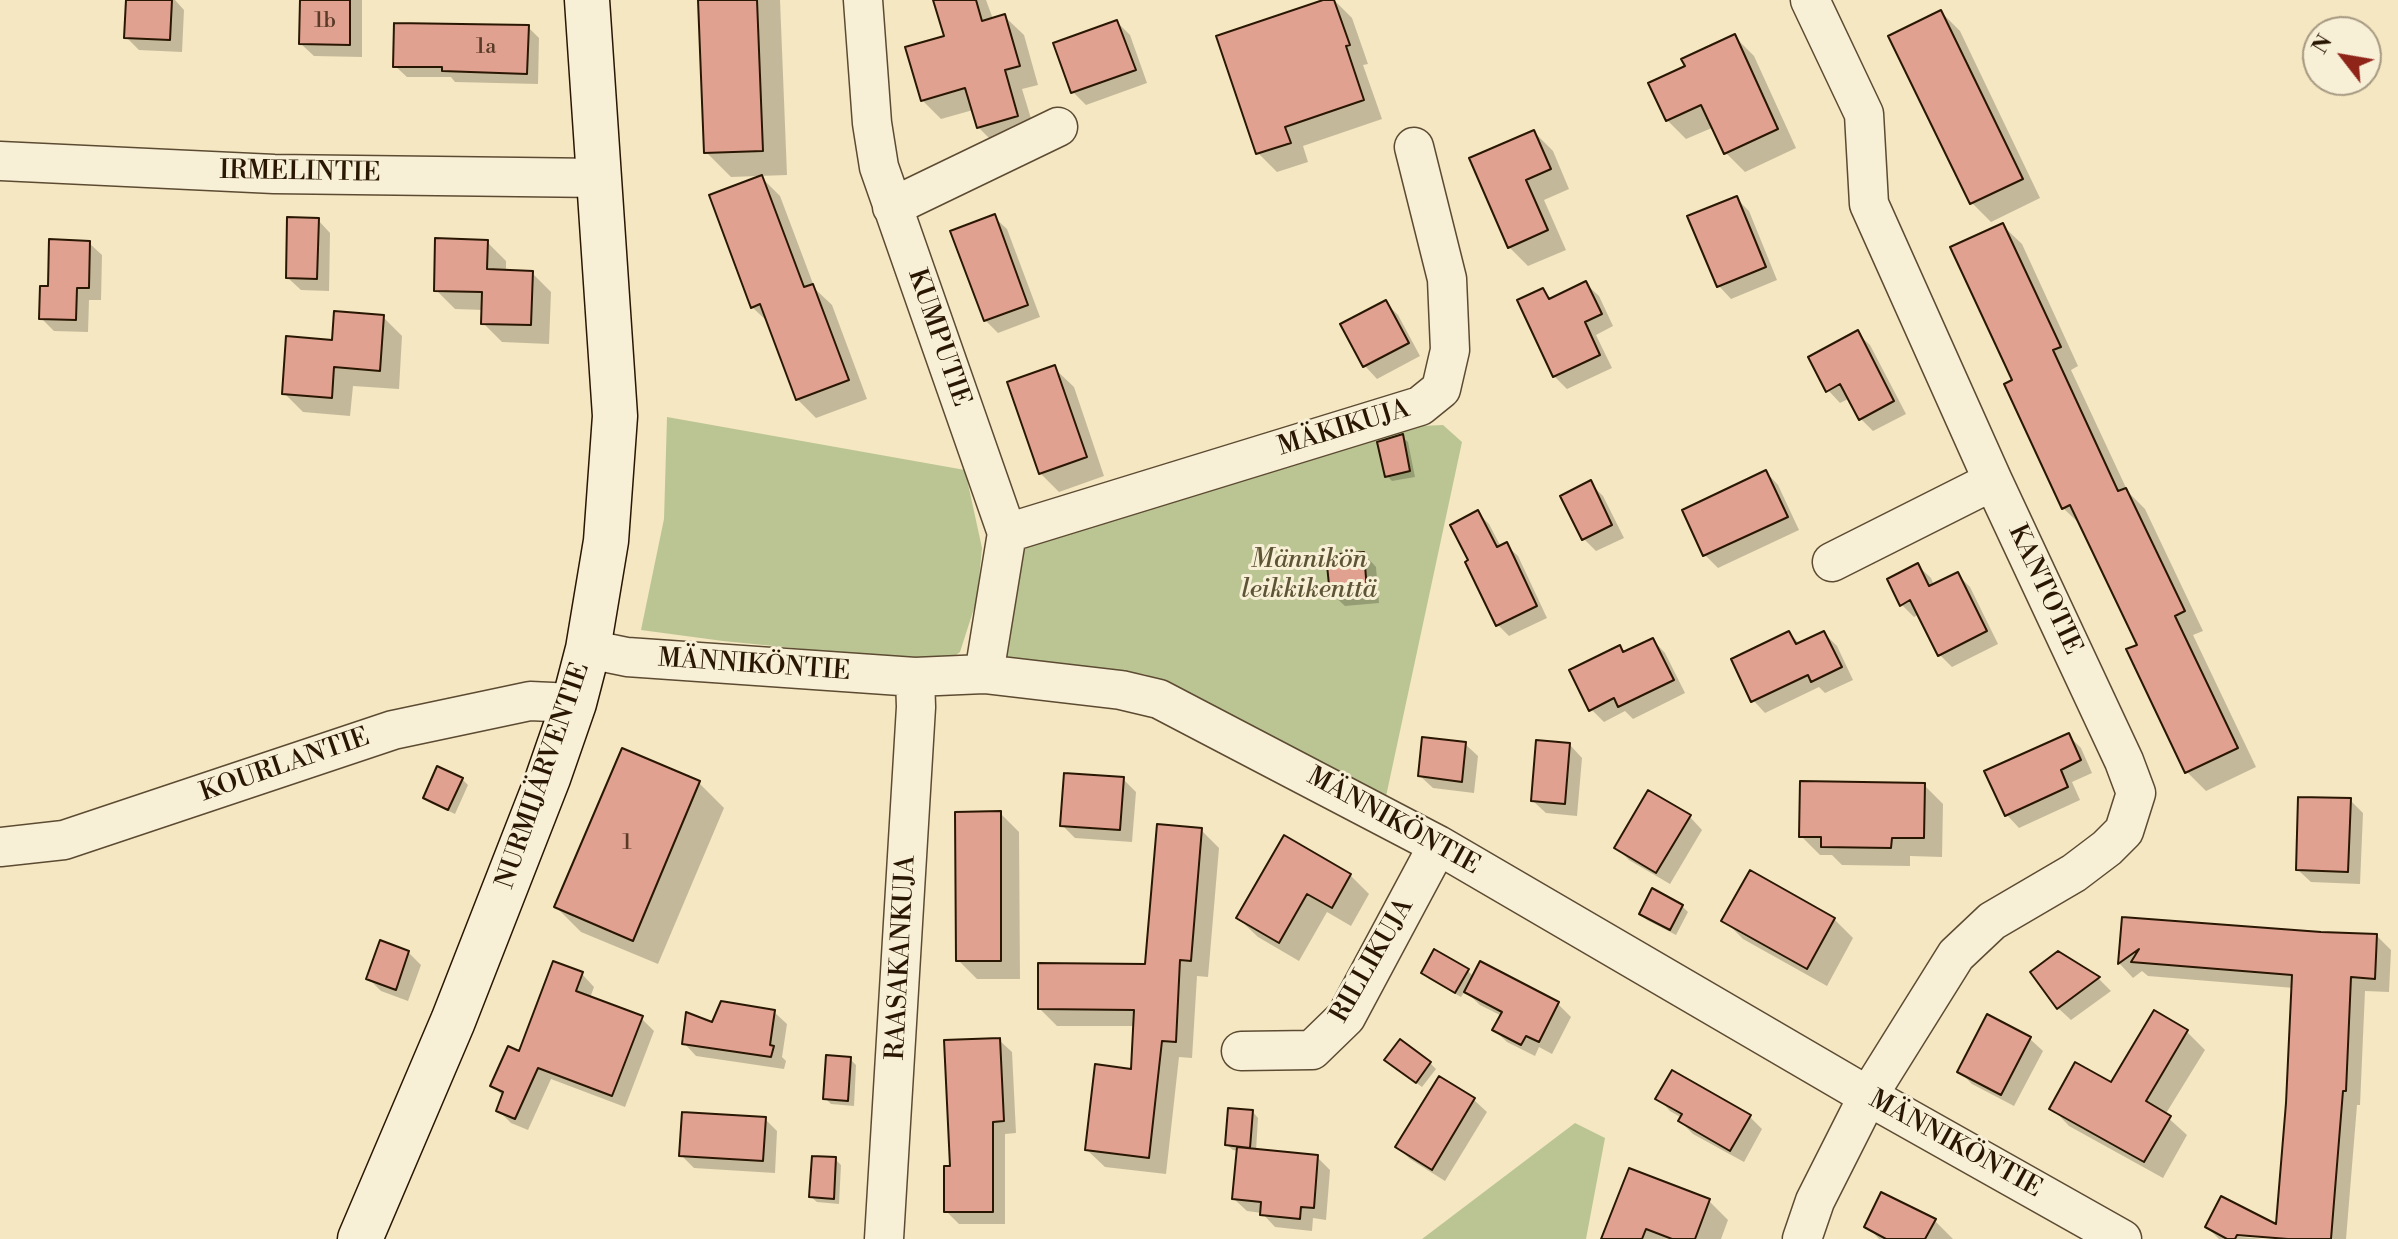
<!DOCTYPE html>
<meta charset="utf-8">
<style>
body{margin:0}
#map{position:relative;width:2398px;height:1239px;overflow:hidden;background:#f4e7c1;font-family:"Libre Bodoni",serif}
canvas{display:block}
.north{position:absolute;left:2302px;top:16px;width:80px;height:80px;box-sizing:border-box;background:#f8efd7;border:2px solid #a69982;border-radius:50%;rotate:301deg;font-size:22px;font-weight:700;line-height:32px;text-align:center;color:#2a1703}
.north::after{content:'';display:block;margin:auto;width:28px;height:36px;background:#8f2418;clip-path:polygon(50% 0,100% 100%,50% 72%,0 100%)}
</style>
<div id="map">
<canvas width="2398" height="1239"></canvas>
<div class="north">N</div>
</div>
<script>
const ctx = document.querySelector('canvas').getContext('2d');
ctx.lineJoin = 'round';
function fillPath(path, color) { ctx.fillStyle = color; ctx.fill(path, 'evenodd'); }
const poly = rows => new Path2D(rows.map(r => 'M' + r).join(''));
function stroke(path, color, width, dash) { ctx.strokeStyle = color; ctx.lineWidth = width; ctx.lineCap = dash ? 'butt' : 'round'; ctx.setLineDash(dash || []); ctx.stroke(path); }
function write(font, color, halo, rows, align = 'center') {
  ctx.font = font + ' "Libre Bodoni",serif'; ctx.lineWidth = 6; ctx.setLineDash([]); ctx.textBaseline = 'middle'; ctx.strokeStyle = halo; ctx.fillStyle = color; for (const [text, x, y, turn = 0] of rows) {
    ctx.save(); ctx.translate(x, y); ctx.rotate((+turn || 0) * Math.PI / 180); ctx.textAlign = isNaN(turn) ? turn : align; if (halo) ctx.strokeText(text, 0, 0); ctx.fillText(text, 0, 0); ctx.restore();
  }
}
fillPath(poly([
 [667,417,965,470,982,548,977,599,960,652,945,663,723,641,641,630,664,519],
 [1443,425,1462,442,1385,801,1169,684,1144,674,1012,664,1000,646,1016,558,1037,537,1420,426],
 [1575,1123,1605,1138,1586,1239,1422,1239]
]), '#bbc593');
fillPath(poly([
 [128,0,175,0,184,10,182,52,139,50,126,37],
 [302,0,362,0,362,57,314,56,301,44],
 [697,0,780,0,787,175,731,177,706,152,701,3],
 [935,0,986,0,993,19,1004,16,1024,35,1038,85,1022,89,1036,135,997,146,978,127,973,110,941,119,922,100,946,37],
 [1329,0,1334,0,1352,18,1368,64,1363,65,1382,119,1303,146,1308,162,1277,172,1258,153],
 [1941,12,1960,31,2040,198,1991,222,1972,203,1891,36],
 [1117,22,1130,35,1147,83,1086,105,1073,92],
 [528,27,539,38,538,84,455,82,451,77,407,77,395,66],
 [1735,37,1754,56,1796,148,1745,172,1726,153,1714,127,1686,139,1667,120,1688,67],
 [1534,132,1553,151,1569,189,1544,200,1566,250,1528,266,1509,247],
 [761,177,780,196,815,289,832,305,867,399,816,418,797,399,769,323,752,307],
 [1736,198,1749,211,1777,280,1731,299,1719,286],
 [994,217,1007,229,1040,317,998,333,985,320],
 [318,220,330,233,329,291,301,290,288,278],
 [2002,225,2022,244,2078,366,2071,370,2128,492,2145,509,2203,631,2193,635,2256,767,2206,791,2187,772,2139,646,2083,527,2063,508,2015,381],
 [487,242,506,261,506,272,532,273,551,292,549,344,502,342,483,323,484,310,455,309,436,290],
 [89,243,102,255,101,300,89,300,88,332,54,331,41,318,50,288],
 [1586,284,1599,296,1613,326,1596,335,1612,368,1567,389,1554,376,1543,290,1552,300],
 [1385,302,1398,315,1420,356,1377,379,1365,366],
 [383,317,402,336,399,389,353,386,350,416,303,412,284,393,334,342],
 [1857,333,1870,345,1906,414,1873,431,1860,418,1850,398,1840,403,1828,390],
 [1054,368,1074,387,1104,476,1059,492,1040,473],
 [1402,437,1408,442,1415,477,1392,481,1387,476],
 [1766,472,1778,485,1799,530,1718,568,1705,555],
 [1590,483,1603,496,1624,538,1596,551,1583,538],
 [1478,513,1489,524,1501,547,1506,545,1518,556,1547,618,1509,636,1498,625],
 [1364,554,1376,567,1379,603,1345,606,1332,594],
 [1918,566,1931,578,1934,586,1957,574,1970,587,1998,644,1952,667,1939,654,1919,614,1914,617,1902,605],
 [1789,633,1800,644,1824,633,1837,646,1853,680,1825,693,1819,687,1765,713,1753,700],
 [1653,640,1665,653,1685,693,1633,719,1625,711,1604,722,1591,709,1619,647,1625,653],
 [2068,735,2081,748,2092,773,2072,782,2080,800,2019,828,2007,815],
 [1465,744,1478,756,1474,793,1433,788,1420,776],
 [1570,745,1582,758,1577,816,1546,813,1533,801],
 [462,779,468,785,455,814,431,803,425,798],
 [1123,779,1136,792,1132,842,1075,838,1062,825],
 [699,783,724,808,658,964,581,932,556,907],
 [1924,785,1943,804,1942,857,1910,856,1910,866,1842,865,1832,855,1820,855,1801,836],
 [1649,793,1690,817,1702,830,1670,884,1629,860,1617,848],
 [2350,800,2363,813,2360,884,2311,882,2298,870],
 [1000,813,1019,832,1020,979,977,979,958,960],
 [1201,830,1219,848,1208,977,1197,976,1192,1058,1179,1057,1166,1174,1105,1167,1087,1150,1133,1071,1135,1026,1057,1026,1040,1009,1146,966],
 [1350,875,1369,894,1351,926,1327,912,1299,961,1258,937,1238,918],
 [1682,906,1688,912,1676,935,1647,920,1641,914],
 [1834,919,1853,938,1827,986,1743,939,1724,920],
 [2123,920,2377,936,2391,950,2389,992,2365,991,2360,1105,2357,1105,2346,1239,2293,1239,2227,1232,2227,1236,2265,1239,2219,1239,2207,1227,2278,1227,2294,988,2148,976,2142,971,2133,978,2120,964],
 [408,952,421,965,408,1001,381,991,368,978],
 [2058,954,2099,979,2111,991,2071,1020,2058,1008],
 [1481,964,1558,1004,1571,1017,1552,1054,1539,1047,1535,1056,1507,1042,1494,1030,1502,1016,1480,1005,1465,991,1461,997,1429,979,1423,973,1468,971,1474,977],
 [582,974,594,987,590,998,641,1018,654,1031,625,1107,551,1079,528,1130,511,1123,498,1110,503,1096,493,1086],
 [774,1012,787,1024,782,1057,786,1061,784,1069,696,1056,684,1043,713,1025],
 [2155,1013,2187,1032,2205,1050,2165,1115,2187,1135,2163,1178,2069,1126,2052,1108,2112,1084],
 [2030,1039,2043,1051,2014,1106,1972,1084,1959,1071],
 [999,1040,1012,1052,1016,1133,1005,1134,1005,1224,959,1224,946,1211,952,1168],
 [850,1059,856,1065,854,1106,831,1104,825,1098],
 [1430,1063,1436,1069,1422,1087,1393,1066],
 [1439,1078,1474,1100,1487,1112,1445,1181,1410,1159,1397,1147],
 [1658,1098,1750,1117,1762,1129,1744,1162,1693,1134,1680,1121,1682,1118,1670,1111],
 [1253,1112,1258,1118,1256,1151,1317,1157,1330,1170,1326,1220,1313,1218,1312,1231,1275,1227,1262,1213,1247,1211,1234,1199,1239,1151,1233,1150,1227,1145],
 [765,1119,777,1131,775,1173,694,1168,681,1155],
 [835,1159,841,1165,839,1204,817,1202,811,1197],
 [1630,1170,1709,1201,1728,1220,1721,1239,1605,1239],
 [1935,1221,1953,1239,1879,1239,1867,1226]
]), '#0003');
const building = poly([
 [126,0,172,0,170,40,124,38,126,0],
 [300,0,350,0,350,45,299,44,300,0],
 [698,0,757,0,763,151,704,153,698,0],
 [933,0,976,0,982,21,1005,14,1020,66,1005,70,1018,116,977,128,965,88,921,101,905,47,944,36,933,0],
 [1323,0,1334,0,1350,45,1346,46,1364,100,1285,127,1291,143,1256,154,1216,36,1323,0],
 [1941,10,2023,179,1970,204,1888,36,1941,10],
 [1117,20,1136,70,1071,93,1053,43,1117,20],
 [394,23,529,25,527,74,442,71,442,67,393,67,394,23],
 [1735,34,1778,129,1724,154,1701,105,1666,121,1648,83,1685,66,1681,59,1735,34],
 [1534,130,1551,169,1526,180,1548,230,1508,248,1469,158,1534,130],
 [762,175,804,287,813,284,849,380,796,400,760,304,751,308,709,195,762,175],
 [1737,196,1766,267,1717,287,1687,216,1737,196],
 [995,214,1028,305,984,321,950,231,995,214],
 [287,217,319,218,317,279,286,278,287,217],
 [2003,223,2061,347,2053,350,2118,491,2126,488,2185,611,2175,616,2238,748,2185,773,2126,649,2137,645,2070,505,2062,509,2004,384,2012,380,1950,247,2003,223],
 [435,238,488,240,487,269,533,271,531,325,481,324,482,292,434,291,435,238],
 [49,239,90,241,89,288,77,288,76,320,39,319,40,286,48,286,49,239],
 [1586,281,1602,314,1585,322,1600,355,1553,377,1517,300,1543,288,1549,299,1586,281],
 [1386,300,1409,343,1363,367,1340,324,1386,300],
 [334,311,384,315,380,371,334,367,332,398,282,394,286,336,332,340,334,311],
 [1858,330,1894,401,1859,420,1840,384,1826,392,1808,357,1858,330],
 [1055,365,1087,457,1039,474,1007,382,1055,365],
 [1403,434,1410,471,1385,477,1377,442,1403,434],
 [1766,470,1788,517,1703,556,1682,510,1766,470],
 [1591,480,1612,525,1582,540,1560,496,1591,480],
 [1478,510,1497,547,1507,542,1537,606,1496,626,1465,562,1468,560,1450,525,1478,510],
 [1364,552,1367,591,1330,595,1326,555,1364,552],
 [1918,563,1929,586,1958,572,1987,631,1938,656,1910,600,1900,606,1887,579,1918,563],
 [1789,631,1796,644,1824,631,1842,667,1811,682,1808,675,1751,702,1731,659,1789,631],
 [1653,638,1674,680,1618,707,1614,698,1589,711,1569,670,1620,645,1623,652,1653,638],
 [2069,733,2081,760,2061,770,2068,787,2005,816,1984,771,2069,733],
 [1422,737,1466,742,1462,782,1418,776,1422,737],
 [1536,740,1570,743,1565,804,1531,801,1536,740],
 [622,748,700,781,633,941,554,907,622,748],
 [437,766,463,778,448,810,423,798,437,766],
 [1064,773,1124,777,1120,830,1060,826,1064,773],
 [1800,781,1925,783,1924,838,1892,838,1891,848,1821,847,1821,837,1799,837,1800,781],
 [1648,790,1691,815,1656,873,1614,848,1648,790],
 [2298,797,2351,798,2348,872,2296,870,2298,797],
 [1001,811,1001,961,956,961,955,812,1001,811],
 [1157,824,1202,828,1191,961,1180,960,1176,1042,1162,1041,1149,1158,1085,1150,1095,1064,1131,1069,1134,1010,1038,1009,1038,963,1145,964,1157,824],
 [1284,835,1351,874,1332,908,1307,894,1279,943,1236,918,1284,835],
 [1750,870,1835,918,1807,969,1721,921,1750,870],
 [1652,888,1683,905,1670,930,1639,914,1652,888],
 [2122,917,2321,932,2377,934,2375,979,2351,977,2346,1091,2343,1091,2331,1239,2288,1239,2237,1235,2235,1239,2227,1239,2205,1227,2221,1196,2276,1224,2286,1103,2292,975,2131,962,2139,949,2118,964,2122,917],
 [380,940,409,951,396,990,366,979,380,940],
 [1434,949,1469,969,1455,993,1421,973,1434,949],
 [2058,951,2100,977,2057,1009,2030,972,2058,951],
 [553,961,583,972,576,991,643,1016,612,1096,538,1068,515,1119,496,1111,503,1092,490,1086,508,1046,519,1051,553,961],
 [1480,961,1559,1002,1539,1042,1526,1036,1521,1045,1492,1030,1502,1012,1464,992,1480,961],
 [721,1001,775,1010,770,1045,774,1046,771,1057,682,1044,686,1012,712,1022,721,1001],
 [2154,1010,2188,1030,2146,1101,2171,1116,2144,1162,2049,1109,2075,1062,2111,1082,2154,1010],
 [1987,1014,2031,1037,2001,1095,1957,1072,1987,1014],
 [1000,1038,1004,1121,993,1122,993,1212,944,1212,944,1166,950,1166,944,1040,1000,1038],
 [1400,1039,1431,1062,1416,1083,1384,1060,1400,1039],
 [826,1055,851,1057,848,1101,823,1099,826,1055],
 [1672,1070,1751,1115,1730,1151,1678,1121,1682,1114,1655,1099,1672,1070],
 [1439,1076,1475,1098,1432,1170,1395,1147,1439,1076],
 [1228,1108,1253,1110,1250,1148,1225,1145,1228,1108],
 [682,1112,766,1117,763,1161,679,1156,682,1112],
 [1237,1147,1318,1155,1314,1208,1301,1207,1300,1219,1260,1215,1261,1202,1232,1199,1237,1147],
 [812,1156,836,1157,834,1199,809,1197,812,1156],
 [1629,1168,1710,1199,1695,1239,1672,1239,1646,1229,1642,1239,1601,1239,1629,1168],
 [1881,1192,1936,1219,1925,1239,1886,1239,1864,1227,1881,1192]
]);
fillPath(building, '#e0a190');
stroke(building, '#2a1703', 2);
const street = poly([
 [863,0,872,123,879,167,1007,533,984,674],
 [0,161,274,174,600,178],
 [892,207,1058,127],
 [1007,533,1420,406,1441,389,1450,350,1447,279,1414,147],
 [1832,562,1993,481],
 [588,649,627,657,915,677,984,674,1121,690,1159,699,1438,845,1868,1096,2122,1239],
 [0,847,64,840,393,730,530,701,574,703],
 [1241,1051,1312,1050,1346,1017,1438,845],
 [884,1239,916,707,915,677],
 [1802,1239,1815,1201,1868,1096,1956,955,1992,921,2074,873,2107,848,2124,831,2136,793,2124,761,1993,481,1869,204,1864,114,1810,0]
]);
const secondary = poly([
 [360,1239,453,1021,548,778,574,703,588,649,606,541,615,416,587,0]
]);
stroke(street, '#5c4b32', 41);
stroke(secondary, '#2a1703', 47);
stroke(street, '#f8efd7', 38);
stroke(secondary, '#f8efd7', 44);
write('22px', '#583a26', null, [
 ["1b",325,22],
 ["1a",486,48],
 ["1",627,844]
]);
write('26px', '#2a1703', '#f8efd7', [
 ["IRMELINTIE",300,173,1],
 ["KUMPUTIE",938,338,71],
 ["MÄKIKUJA",1344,429,-17],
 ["KANTOTIE",2044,590,65],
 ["MÄNNIKÖNTIE",754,666,4],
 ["KOURLANTIE",285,766,-19],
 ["NURMIJÄRVENTIE",544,776,-71],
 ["MÄNNIKÖNTIE",1393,822,29],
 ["RAASAKANKUJA",902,958,-87],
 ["RILLIKUJA",1373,961,-60],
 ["MÄNNIKÖNTIE",1955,1145,29]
]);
write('italic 26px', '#5d5435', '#f8efd7', [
 ["Männikön",1309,561],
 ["leikkikenttä",1309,591]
]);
</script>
